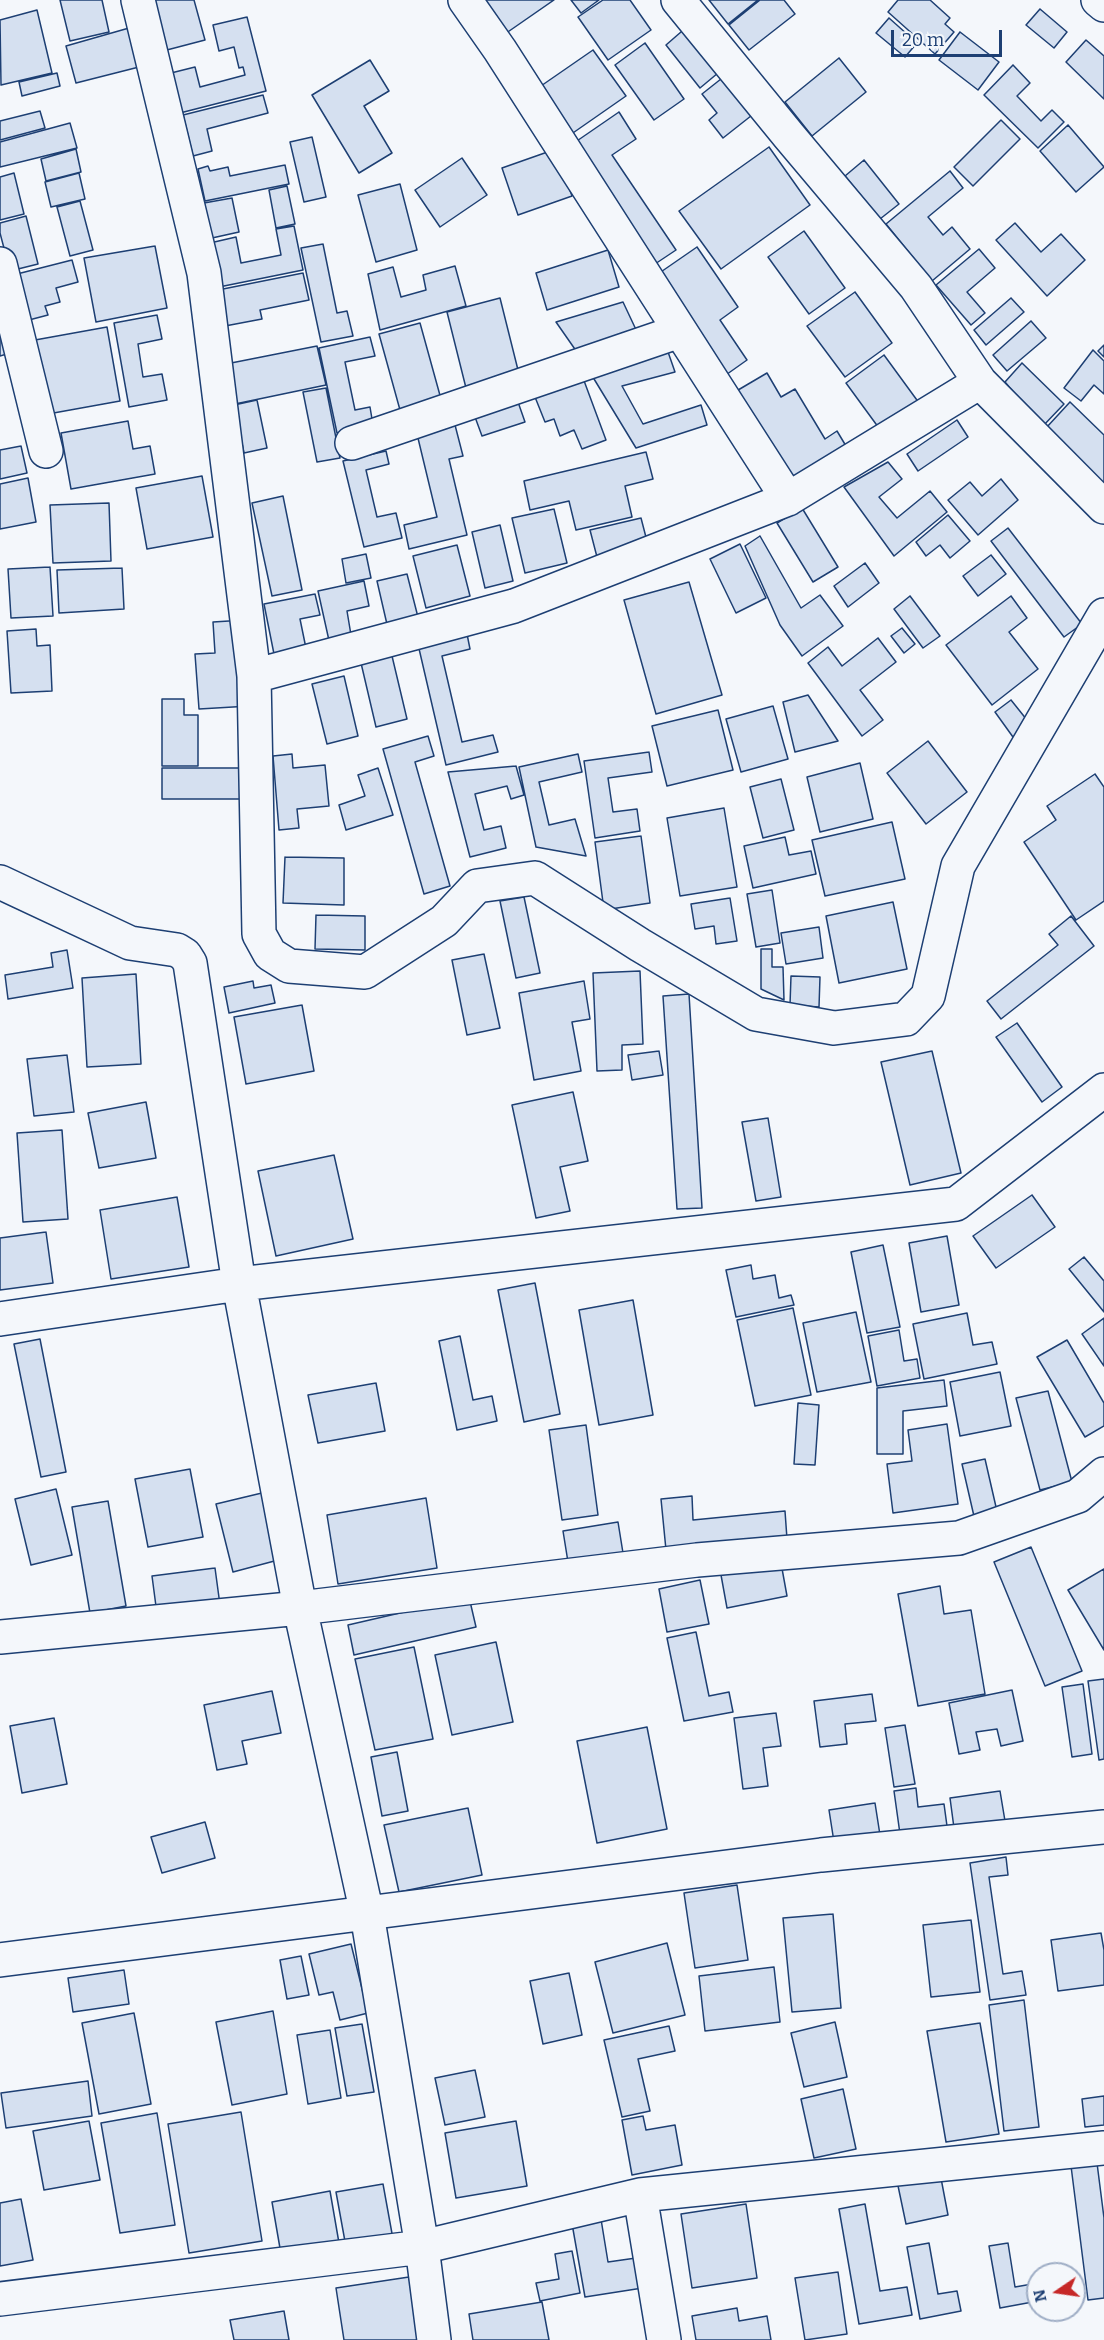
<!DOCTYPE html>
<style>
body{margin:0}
#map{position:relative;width:1104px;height:2340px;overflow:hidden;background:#f4f7fb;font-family:Bitter,serif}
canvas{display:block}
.north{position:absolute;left:1026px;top:2262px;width:60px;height:60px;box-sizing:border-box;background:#f4f7fb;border:2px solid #9eadc5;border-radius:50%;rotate:257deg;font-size:16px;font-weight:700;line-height:24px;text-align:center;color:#1d3f73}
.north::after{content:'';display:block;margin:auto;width:21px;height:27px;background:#c62828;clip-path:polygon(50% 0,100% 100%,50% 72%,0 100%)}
.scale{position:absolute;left:891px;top:30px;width:111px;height:27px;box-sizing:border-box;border:3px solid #1d3f73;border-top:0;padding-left:8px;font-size:18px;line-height:21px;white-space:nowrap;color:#1d3f73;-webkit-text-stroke:4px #f4f7fb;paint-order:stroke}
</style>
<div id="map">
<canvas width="1104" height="2340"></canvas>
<div class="north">N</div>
<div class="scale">20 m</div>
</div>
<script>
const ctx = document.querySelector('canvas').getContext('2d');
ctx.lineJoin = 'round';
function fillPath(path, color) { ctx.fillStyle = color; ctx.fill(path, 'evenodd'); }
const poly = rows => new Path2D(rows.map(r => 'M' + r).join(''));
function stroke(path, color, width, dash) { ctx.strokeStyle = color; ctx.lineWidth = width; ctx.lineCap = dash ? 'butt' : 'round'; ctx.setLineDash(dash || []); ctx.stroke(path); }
const building = poly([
 [60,0,102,0,109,32,70,41,60,0],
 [152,0,194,0,205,40,163,51,152,0],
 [478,0,554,0,502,36,478,0],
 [571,0,599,0,581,13,571,0],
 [603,0,630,0,651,30,608,60,578,17,603,0],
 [709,0,758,0,728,24,709,0],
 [760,0,784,0,795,14,749,50,729,25,760,0],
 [898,0,930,0,950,18,945,24,954,32,935,54,888,12,898,0],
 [1040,9,1067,32,1054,48,1026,25,1040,9],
 [37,10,52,73,1,85,0,20,37,10],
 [247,17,266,91,180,113,171,73,195,67,200,87,245,75,243,67,239,68,234,47,219,51,213,25,247,17],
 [889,18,917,43,905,57,876,33,889,18],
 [689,25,724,68,700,88,666,45,689,25],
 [129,28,139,67,76,83,66,46,129,28],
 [960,32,999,62,978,90,939,60,960,32],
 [1086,40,1104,56,1104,99,1066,62,1086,40],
 [645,43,684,99,654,120,615,65,645,43],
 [593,50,626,96,570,135,538,88,593,50],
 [839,58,866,92,812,136,785,102,839,58],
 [370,60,389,91,364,106,392,153,359,173,312,95,370,60],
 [1013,65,1030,83,1017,96,1041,121,1052,110,1064,122,1038,148,984,95,1013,65],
 [57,73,60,86,22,96,19,82,57,73],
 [726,75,756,112,723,138,709,120,717,113,702,94,726,75],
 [263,95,268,113,207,129,212,151,193,156,183,115,263,95],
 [40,111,45,128,0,140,0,121,40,111],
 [619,112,636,139,612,155,676,250,652,266,571,145,619,112],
 [1001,120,1020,139,973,186,954,167,1001,120],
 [70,123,77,148,0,167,0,142,70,123],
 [1068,125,1104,167,1076,192,1040,151,1068,125],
 [312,137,326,197,304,202,290,142,312,137],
 [769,147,810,205,721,269,679,211,769,147],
 [76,149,81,172,46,181,41,159,76,149],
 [556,149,572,196,518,215,502,168,556,149],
 [462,158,487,195,440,227,415,190,462,158],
 [864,160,899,204,880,219,845,176,864,160],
 [285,165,289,184,205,201,198,169,208,166,210,171,228,167,230,176,285,165],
 [950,171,963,188,928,217,943,235,952,227,970,249,932,281,886,224,950,171],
 [14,173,24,214,0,220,0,177,14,173],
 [79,173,85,199,51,207,45,182,79,173],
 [400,184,417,250,376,262,358,195,400,184],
 [287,186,295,224,276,228,269,190,287,186],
 [232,198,239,232,212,238,204,203,232,198],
 [80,201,93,250,70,256,57,207,80,201],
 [26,216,38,264,10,271,0,233,0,223,26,216],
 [1015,223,1041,252,1061,234,1085,260,1047,296,996,240,1015,223],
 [294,226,303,270,219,287,210,243,236,237,241,263,281,255,276,229,294,226],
 [804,231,845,288,809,314,768,257,804,231],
 [323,244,337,313,347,311,353,336,321,342,301,248,323,244],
 [155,246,167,308,96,322,84,258,155,246],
 [697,247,738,307,720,320,747,360,723,377,655,276,697,247],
 [979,249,995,268,967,292,985,313,971,325,936,285,979,249],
 [608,250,619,287,547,310,536,273,608,250],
 [72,260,78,282,56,288,60,302,45,306,48,315,29,320,17,274,72,260],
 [455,266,466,306,380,330,368,274,393,267,401,297,426,290,423,275,455,266],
 [303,273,309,300,260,310,262,319,225,326,218,290,303,273],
 [855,292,892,343,845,377,807,326,855,292],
 [500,298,519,374,466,388,447,312,500,298],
 [1011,298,1024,312,986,345,974,330,1011,298],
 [623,302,639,336,579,355,556,322,623,302],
 [0,312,10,353,0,356,0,312],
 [157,315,162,339,138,344,143,377,162,374,167,400,129,407,114,323,157,315],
 [1031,321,1046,338,1007,371,993,355,1031,321],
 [420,323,441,399,400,410,379,334,420,323],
 [107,327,120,401,48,414,35,340,107,327],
 [370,337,375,356,345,362,355,410,370,407,373,425,337,433,319,348,370,337],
 [1104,345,1104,357,1098,351,1104,345],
 [317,346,326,385,235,404,226,364,317,346],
 [667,349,675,372,622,386,643,424,701,405,707,425,636,448,591,374,667,349],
 [1093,350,1104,361,1104,394,1094,385,1081,401,1064,388,1093,350],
 [884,355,922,407,884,435,846,383,884,355],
 [1022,363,1064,404,1042,427,1005,382,1022,363],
 [767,373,781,397,795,389,825,439,837,431,846,446,786,483,733,393,767,373],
 [583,378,606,440,582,449,574,430,560,436,554,419,545,422,535,397,583,378],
 [326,388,340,458,317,462,303,392,326,388],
 [257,400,267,448,244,453,234,405,257,400],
 [518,402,525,422,482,436,475,417,518,402],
 [1070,402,1104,435,1104,484,1046,428,1070,402],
 [957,420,968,437,918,471,907,454,957,420],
 [128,421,133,449,150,446,155,474,71,489,61,433,128,421],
 [455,425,463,456,449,459,467,535,409,549,404,525,437,517,417,434,455,425],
 [21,446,27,473,0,479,0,450,21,446],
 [386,451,389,464,366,470,377,517,396,513,402,538,364,547,343,461,386,451],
 [646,452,653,479,625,486,632,517,576,530,569,501,530,510,524,481,646,452],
 [888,462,902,479,879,497,897,518,930,491,947,512,894,556,844,487,888,462],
 [202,476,213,537,147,549,136,488,202,476],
 [28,478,36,522,0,529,0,484,28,478],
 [1001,479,1018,500,978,535,948,500,970,482,982,496,1001,479],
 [283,496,302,590,272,596,252,503,283,496],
 [109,503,111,561,53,563,50,505,109,503],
 [802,508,838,567,813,582,777,523,802,508],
 [554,509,567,563,525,573,512,518,554,509],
 [948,515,970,541,950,558,940,545,926,556,916,542,948,515],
 [641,518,648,545,597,557,590,530,641,518],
 [500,525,513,581,485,588,472,532,500,525],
 [1008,528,1082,624,1064,637,991,541,1008,528],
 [760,536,801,608,820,595,843,626,802,656,780,625,745,546,760,536],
 [740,544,766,598,736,613,710,559,740,544],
 [457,545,470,596,426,608,413,556,457,545],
 [366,554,371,578,346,583,342,559,366,554],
 [991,555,1006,574,978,596,963,576,991,555],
 [865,563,879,583,848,607,834,586,865,563],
 [50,567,53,616,11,618,8,569,50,567],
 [122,568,124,609,59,613,57,570,122,568],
 [407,574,420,625,389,633,377,581,407,574],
 [364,581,369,606,347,611,352,641,330,645,318,591,364,581],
 [689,582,722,695,656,714,624,600,689,582],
 [315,594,320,615,300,619,308,658,276,664,264,604,315,594],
 [910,596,940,636,923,648,894,609,910,596],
 [1011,596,1027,618,1009,632,1038,669,992,705,946,645,1011,596],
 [245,620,250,706,199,709,195,654,215,653,213,622,245,620],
 [902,628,915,644,904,653,891,636,902,628],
 [36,629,37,646,50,645,52,691,11,693,7,631,36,629],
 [466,629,470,649,442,656,462,742,493,735,498,752,446,765,417,640,466,629],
 [878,638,896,662,860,690,883,720,862,736,808,663,828,647,842,666,878,638],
 [392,656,407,719,376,727,361,663,392,656],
 [344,676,358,736,327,744,312,684,344,676],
 [808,695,838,741,795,752,783,702,808,695],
 [162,699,184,699,184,715,198,715,198,766,162,766,162,699],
 [1011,700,1031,725,1018,744,995,712,1011,700],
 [773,706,788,759,741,772,726,719,773,706],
 [718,710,733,770,667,786,652,726,718,710],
 [428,736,434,756,415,762,450,886,424,894,383,749,428,736],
 [928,741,967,792,926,824,887,773,928,741],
 [649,752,652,772,608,778,613,812,637,809,640,831,595,838,584,761,649,752],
 [292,754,293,768,325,765,329,806,297,809,299,828,279,830,273,756,292,754],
 [578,754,582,772,539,782,549,825,575,819,586,856,536,847,519,767,578,754],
 [860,763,873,819,820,832,807,777,860,763],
 [516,766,524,795,511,799,507,786,475,794,484,830,501,826,506,848,470,857,448,772,516,766],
 [162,768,245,768,245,799,162,799,162,768],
 [378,768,393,815,346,830,339,805,365,796,358,775,378,768],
 [1095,774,1104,787,1104,901,1076,920,1024,842,1056,820,1047,806,1095,774],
 [781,779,794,830,763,838,750,787,781,779],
 [724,808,737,887,680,896,667,818,724,808],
 [892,822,905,879,825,896,812,840,892,822],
 [641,836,650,903,604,910,595,842,641,836],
 [785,837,789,855,811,851,816,874,753,888,744,846,785,837],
 [285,857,344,858,344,905,283,903,285,857],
 [772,890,780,943,756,947,747,894,772,890],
 [524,897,540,973,516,978,500,901,524,897],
 [730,898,737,941,716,944,714,926,695,929,691,904,730,898],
 [893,902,907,969,839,983,826,916,893,902],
 [316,915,365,916,365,950,315,949,316,915],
 [1071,916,1094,946,1001,1019,987,1001,1058,945,1049,934,1071,916],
 [819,927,823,958,786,964,781,933,819,927],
 [761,949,772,949,772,967,783,967,784,1000,761,989,761,949],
 [67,950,73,988,8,999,5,975,53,967,51,953,67,950],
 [484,954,500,1028,467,1035,452,960,484,954],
 [640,971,643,1044,622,1045,622,1070,597,1071,593,973,640,971],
 [136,974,141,1064,87,1067,82,978,136,974],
 [791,976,820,977,819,1007,790,1005,791,976],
 [253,981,254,988,271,985,275,1003,229,1013,224,987,253,981],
 [584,981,590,1019,572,1022,581,1071,534,1080,519,993,584,981],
 [689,994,702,1208,677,1209,663,996,689,994],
 [302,1005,314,1071,246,1084,234,1017,302,1005],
 [1017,1023,1062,1087,1042,1102,996,1037,1017,1023],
 [659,1051,663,1075,632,1080,628,1055,659,1051],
 [932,1051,961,1173,910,1185,881,1062,932,1051],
 [67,1055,74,1112,34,1116,27,1059,67,1055],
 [573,1092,588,1161,560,1167,570,1211,536,1218,512,1105,573,1092],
 [146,1102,156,1158,99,1168,88,1113,146,1102],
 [768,1118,781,1197,756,1201,742,1122,768,1118],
 [62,1130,68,1219,23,1222,17,1133,62,1130],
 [334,1155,353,1239,276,1256,258,1171,334,1155],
 [1032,1195,1055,1227,996,1268,973,1236,1032,1195],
 [177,1197,189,1267,111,1279,100,1210,177,1197],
 [46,1232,53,1283,0,1290,0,1238,46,1232],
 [947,1236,959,1305,921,1312,909,1243,947,1236],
 [883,1245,900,1327,867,1333,851,1252,883,1245],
 [1084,1257,1104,1281,1104,1312,1069,1269,1084,1257],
 [751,1265,753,1279,775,1275,779,1298,791,1295,794,1305,736,1317,726,1270,751,1265],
 [535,1283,560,1414,524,1422,498,1290,535,1283],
 [633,1300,653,1415,599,1425,579,1310,633,1300],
 [793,1308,811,1395,755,1406,737,1320,793,1308],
 [856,1312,871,1382,817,1392,803,1323,856,1312],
 [967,1313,973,1345,992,1342,997,1364,924,1379,913,1324,967,1313],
 [1104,1318,1104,1366,1082,1334,1104,1318],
 [899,1330,904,1361,917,1359,920,1378,877,1386,868,1336,899,1330],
 [460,1336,473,1400,492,1396,497,1421,457,1430,439,1341,460,1336],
 [40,1339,66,1472,41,1477,14,1344,40,1339],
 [1067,1340,1104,1403,1104,1426,1085,1437,1037,1357,1067,1340],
 [1000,1372,1011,1426,960,1436,950,1382,1000,1372],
 [944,1380,947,1406,903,1411,903,1454,877,1454,877,1388,944,1380],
 [376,1383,385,1431,318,1443,308,1395,376,1383],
 [1048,1391,1072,1482,1040,1490,1016,1398,1048,1391],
 [798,1403,819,1405,815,1465,794,1464,798,1403],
 [947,1424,958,1504,893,1513,887,1464,912,1461,908,1430,947,1424],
 [586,1425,598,1515,562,1520,549,1430,586,1425],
 [985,1459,999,1520,976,1525,962,1464,985,1459],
 [190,1469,203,1537,148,1547,135,1479,190,1469],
 [56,1489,72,1555,31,1565,15,1499,56,1489],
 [266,1492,282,1559,233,1572,216,1504,266,1492],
 [692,1496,693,1520,785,1511,787,1539,666,1550,661,1499,692,1496],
 [426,1498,437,1568,338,1584,327,1515,426,1498],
 [108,1501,126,1606,90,1613,72,1507,108,1501],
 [618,1522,623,1553,568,1562,563,1531,618,1522],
 [1031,1547,1082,1671,1045,1686,994,1562,1031,1547],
 [781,1563,787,1596,727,1608,721,1575,781,1563],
 [215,1568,220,1605,157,1614,152,1576,215,1568],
 [1104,1569,1104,1650,1068,1590,1104,1569],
 [700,1580,709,1624,667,1632,659,1589,700,1580],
 [940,1586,944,1614,971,1610,985,1694,918,1706,898,1594,940,1586],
 [469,1597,476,1627,354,1655,348,1625,469,1597],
 [696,1632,709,1696,729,1692,733,1712,684,1721,667,1638,696,1632],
 [496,1642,513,1722,452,1735,435,1655,496,1642],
 [414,1647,433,1739,375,1750,355,1659,414,1647],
 [1104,1679,1104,1759,1099,1760,1088,1681,1104,1679],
 [1083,1684,1092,1754,1072,1757,1062,1687,1083,1684],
 [1012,1690,1023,1741,1001,1746,997,1729,976,1732,980,1750,959,1754,949,1703,1012,1690],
 [272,1691,281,1733,242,1741,247,1764,217,1770,204,1705,272,1691],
 [872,1694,876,1721,845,1724,847,1744,820,1747,814,1701,872,1694],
 [776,1713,781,1746,763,1748,768,1786,743,1789,734,1718,776,1713],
 [54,1718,67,1784,22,1793,10,1726,54,1718],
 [905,1725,915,1784,894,1787,885,1728,905,1725],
 [647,1727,667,1829,597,1843,577,1741,647,1727],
 [397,1752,408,1811,382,1816,371,1757,397,1752],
 [916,1788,918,1807,944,1804,947,1826,900,1834,894,1791,916,1788],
 [1000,1791,1005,1821,954,1828,950,1798,1000,1791],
 [875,1803,880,1835,834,1842,829,1810,875,1803],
 [468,1808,482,1875,399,1892,384,1825,468,1808],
 [205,1822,215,1858,162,1873,151,1837,205,1822],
 [1006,1857,1008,1875,989,1877,1003,1974,1022,1971,1026,1995,990,2000,970,1863,1006,1857],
 [737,1885,748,1960,695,1968,684,1893,737,1885],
 [833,1914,841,2008,792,2012,783,1918,833,1914],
 [971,1920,980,1992,931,1997,923,1925,971,1920],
 [1101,1933,1104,1950,1104,1985,1058,1991,1051,1940,1101,1933],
 [667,1943,685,2015,613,2033,595,1962,667,1943],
 [351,1944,368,2013,340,2020,333,1992,319,1995,309,1954,351,1944],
 [301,1956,309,1995,287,1999,280,1960,301,1956],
 [774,1967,780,2022,705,2031,699,1976,774,1967],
 [124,1970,129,2004,73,2012,68,1978,124,1970],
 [569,1973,582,2035,543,2044,530,1981,569,1973],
 [1024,2000,1039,2127,1004,2131,989,2005,1024,2000],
 [273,2011,287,2094,232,2105,216,2022,273,2011],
 [134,2013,151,2104,99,2114,82,2023,134,2013],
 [835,2022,847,2077,804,2087,791,2033,835,2022],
 [980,2023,999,2134,946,2142,927,2031,980,2023],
 [362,2024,374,2092,347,2096,335,2028,362,2024],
 [669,2026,675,2051,638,2059,650,2111,622,2117,604,2040,669,2026],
 [330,2030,341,2098,308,2104,297,2035,330,2030],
 [475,2070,485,2117,445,2125,435,2078,475,2070],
 [88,2081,92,2116,6,2128,1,2093,88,2081],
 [843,2089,856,2149,814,2158,801,2099,843,2089],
 [1104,2096,1104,2125,1085,2127,1082,2099,1104,2096],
 [241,2112,262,2241,189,2253,168,2124,241,2112],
 [157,2113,175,2225,120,2233,101,2123,157,2113],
 [643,2116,646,2130,675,2125,682,2165,632,2175,622,2120,643,2116],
 [89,2121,100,2180,44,2190,33,2131,89,2121],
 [516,2121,527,2186,456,2198,445,2133,516,2121],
 [1097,2163,1104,2218,1104,2298,1088,2300,1071,2166,1097,2163],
 [940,2173,948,2215,906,2224,897,2181,940,2173],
 [383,2184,393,2239,346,2247,336,2192,383,2184],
 [330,2191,339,2243,281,2254,272,2202,330,2191],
 [21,2199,33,2260,0,2266,0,2203,21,2199],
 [746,2204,757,2278,692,2288,681,2214,746,2204],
 [865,2204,880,2291,907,2287,912,2315,859,2324,839,2209,865,2204],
 [600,2213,608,2262,643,2257,649,2287,585,2297,571,2218,600,2213],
 [929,2243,938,2294,957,2291,961,2311,920,2319,907,2247,929,2243],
 [1008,2243,1015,2287,1038,2283,1038,2301,1000,2308,989,2246,1008,2243],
 [572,2251,580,2293,540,2301,536,2283,559,2279,555,2254,572,2251],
 [838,2272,847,2334,805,2340,795,2278,838,2272],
 [409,2277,419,2340,344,2340,336,2288,409,2277],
 [542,2302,549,2340,473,2340,469,2314,542,2302],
 [737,2308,739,2321,767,2316,771,2340,696,2340,692,2316,737,2308],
 [284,2311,289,2340,234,2340,230,2320,284,2311]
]);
fillPath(building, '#d5e0f0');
stroke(building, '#1d3f73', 1.5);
const minor = poly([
 [138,0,204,273,254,676,514,606,788,499,980,382],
 [465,0,500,50,788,499],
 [678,0,789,136,916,287,980,382,1104,507],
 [1098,0,1104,5],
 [0,264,46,451],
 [352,443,680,331],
 [254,676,259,934,270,954,289,966,365,972,444,921,477,886,535,878,640,945,756,1014,834,1028,906,1019,928,996,958,866,1104,615],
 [0,882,130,943,177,950,185,955,190,963,239,1284,300,1608,367,1914,422,2247,434,2340],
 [0,1319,239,1284,956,1204,1104,1090],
 [0,1637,300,1608,697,1560,959,1538,1078,1496,1104,1474],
 [0,1960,821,1855,1104,1827],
 [640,2195,664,2340],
 [0,2299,422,2247,640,2195,1104,2148]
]);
stroke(minor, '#1d3f73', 36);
stroke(minor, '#f4f7fb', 33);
</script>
